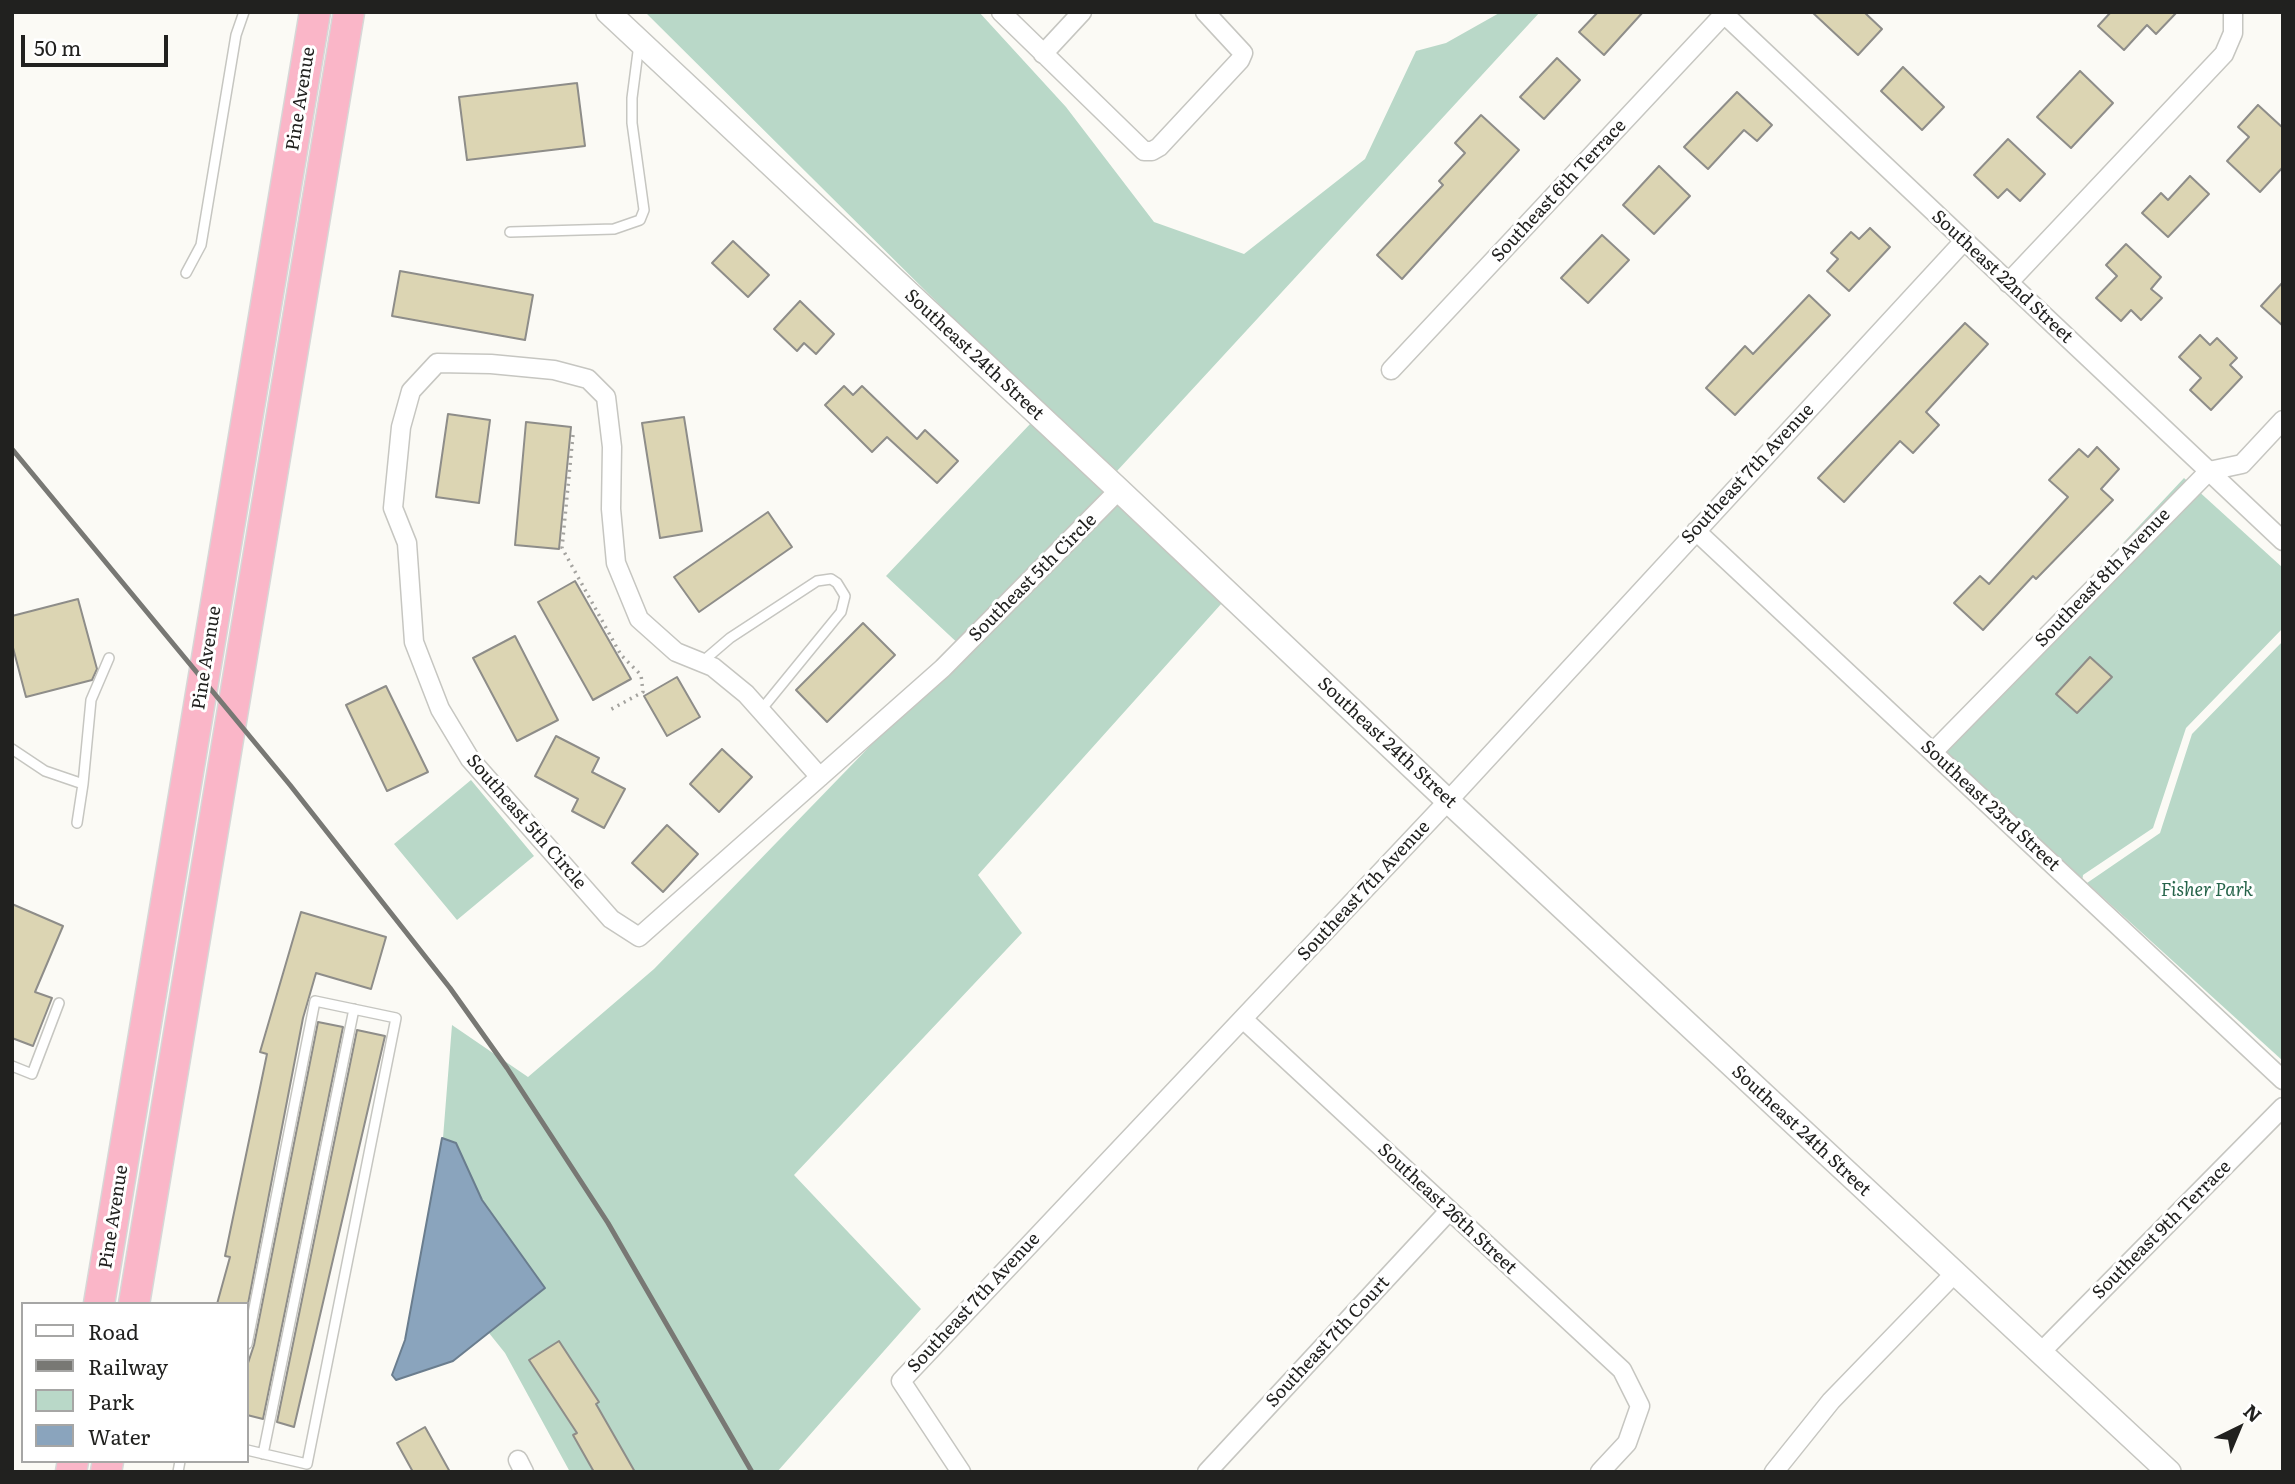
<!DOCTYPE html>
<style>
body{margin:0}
#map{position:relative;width:2295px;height:1484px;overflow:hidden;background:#fbfaf5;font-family:Literata,serif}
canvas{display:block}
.frame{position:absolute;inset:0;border:14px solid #21211f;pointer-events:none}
.legend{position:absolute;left:21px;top:1302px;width:228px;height:161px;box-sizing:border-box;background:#fff;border:2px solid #a6a6a5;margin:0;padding:9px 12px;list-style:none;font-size:21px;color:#21211f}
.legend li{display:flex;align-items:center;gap:14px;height:35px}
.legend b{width:35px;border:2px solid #a6a6a5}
.north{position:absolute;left:2204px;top:1393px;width:70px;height:70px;-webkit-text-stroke:5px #fff;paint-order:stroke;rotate:43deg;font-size:19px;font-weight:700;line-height:28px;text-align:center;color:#21211f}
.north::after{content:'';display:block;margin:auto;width:24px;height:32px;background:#21211f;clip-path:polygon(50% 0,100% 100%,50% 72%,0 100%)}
.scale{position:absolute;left:21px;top:35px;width:147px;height:32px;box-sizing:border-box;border:4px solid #21211f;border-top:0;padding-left:9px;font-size:21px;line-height:24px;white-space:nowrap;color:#21211f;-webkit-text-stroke:5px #fff;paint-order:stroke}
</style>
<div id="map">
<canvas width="2295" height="1484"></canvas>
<div class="frame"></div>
<ul class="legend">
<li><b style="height:9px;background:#fff"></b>Road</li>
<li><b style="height:9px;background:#787874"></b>Railway</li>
<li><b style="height:19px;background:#b9d8c8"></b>Park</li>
<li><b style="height:19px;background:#8aa4bd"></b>Water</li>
</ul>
<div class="north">N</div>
<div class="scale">50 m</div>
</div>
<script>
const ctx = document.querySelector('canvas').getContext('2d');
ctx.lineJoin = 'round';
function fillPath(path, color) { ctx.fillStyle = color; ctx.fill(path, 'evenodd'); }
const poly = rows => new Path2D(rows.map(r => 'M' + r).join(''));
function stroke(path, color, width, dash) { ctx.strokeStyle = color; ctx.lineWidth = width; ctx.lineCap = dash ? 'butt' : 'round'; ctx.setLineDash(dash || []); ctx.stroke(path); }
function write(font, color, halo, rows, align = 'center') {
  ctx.font = font + ' Literata,serif'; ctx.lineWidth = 6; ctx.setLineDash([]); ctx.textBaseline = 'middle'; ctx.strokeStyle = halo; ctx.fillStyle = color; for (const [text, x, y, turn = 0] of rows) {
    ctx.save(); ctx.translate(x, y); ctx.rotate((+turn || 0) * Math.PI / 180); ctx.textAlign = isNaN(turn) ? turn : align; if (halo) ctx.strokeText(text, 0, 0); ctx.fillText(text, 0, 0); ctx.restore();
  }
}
fillPath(poly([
 [645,12,979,12,1066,107,1154,222,1244,254,1365,159,1416,51,1446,43,1501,12,1540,12,1117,471,976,341],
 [1031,423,1222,603,978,875,1022,933,794,1175,921,1309,777,1472,570,1472,505,1353,489,1333,544,1288,482,1200,456,1143,443,1138,452,1025,528,1077,654,969,964,649,886,576],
 [2184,478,2283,568,2283,628,2186,728,2153,828,2083,875,2081,890,1930,749],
 [2283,641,2283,1061,2087,883,2160,833,2192,734],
 [471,780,534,856,457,920,394,844]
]), '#b9d8c8');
const water = poly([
 [442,1138,456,1143,482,1200,545,1288,453,1361,396,1380,392,1375,405,1340,442,1138]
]);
fillPath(water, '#8aa4bd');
stroke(water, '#6a7d8e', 2);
const building = poly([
 [1598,12,1643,12,1604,55,1579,32,1598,12],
 [1812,12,1864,12,1882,29,1858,55,1812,12],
 [2111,12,2177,12,2156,34,2147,25,2124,50,2098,26,2111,12],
 [1557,58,1580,80,1544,119,1520,97,1557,58],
 [1903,67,1944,107,1922,130,1881,91,1903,67],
 [2080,71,2113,103,2071,148,2037,117,2080,71],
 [577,83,585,146,467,160,459,97,577,83],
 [1737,92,1772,125,1757,141,1744,130,1708,169,1684,147,1737,92],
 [2258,105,2283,128,2283,167,2260,192,2227,161,2249,137,2238,127,2258,105],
 [1481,115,1519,150,1402,279,1377,255,1443,185,1439,181,1465,153,1455,143,1481,115],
 [2008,139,2045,174,2020,201,2007,189,1998,198,1974,175,2008,139],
 [1659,166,1690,196,1654,234,1623,205,1659,166],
 [2190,176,2209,194,2168,237,2142,213,2161,193,2168,200,2190,176],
 [1870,228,1890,247,1849,291,1827,271,1838,259,1831,253,1851,232,1859,239,1870,228],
 [1602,235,1629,260,1588,303,1561,278,1602,235],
 [733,241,769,275,748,297,712,263,733,241],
 [2126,244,2161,277,2151,289,2162,298,2141,320,2131,310,2121,321,2096,298,2117,276,2106,265,2126,244],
 [400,271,533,295,525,340,392,316,400,271],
 [2283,282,2283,326,2261,306,2283,282],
 [1809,295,1830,315,1735,415,1706,388,1745,346,1753,354,1809,295],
 [800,301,834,334,816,354,804,343,797,351,774,329,800,301],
 [1965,323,1988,344,1926,412,1939,425,1913,453,1900,441,1844,502,1818,478,1965,323],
 [2200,335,2210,345,2217,338,2237,358,2230,365,2242,377,2211,410,2190,390,2201,378,2179,357,2200,335],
 [844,386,853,395,862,386,917,439,925,430,958,461,937,483,887,437,872,452,825,405,844,386],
 [448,414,490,420,479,503,436,497,448,414],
 [684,417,702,531,660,538,642,423,684,417],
 [526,422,571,427,559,549,515,545,526,422],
 [2097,447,2119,469,2101,489,2113,500,2036,579,2033,576,1983,630,1954,603,1980,576,1989,584,2068,497,2049,480,2079,449,2088,457,2097,447],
 [768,512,792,547,699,612,674,577,768,512],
 [575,581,631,679,593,700,538,602,575,581],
 [78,599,97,669,92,680,26,697,12,644,12,616,78,599],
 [863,623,895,655,827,722,796,690,863,623],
 [515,636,558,720,517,741,473,658,515,636],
 [2090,657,2112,677,2077,713,2056,694,2090,657],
 [677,677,700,717,667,736,644,696,677,677],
 [386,686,428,772,387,791,346,705,386,686],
 [556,736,599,758,592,772,625,789,604,828,572,811,578,799,535,776,556,736],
 [722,749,752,777,719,812,690,784,722,749],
 [667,825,698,854,663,892,632,863,667,825],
 [12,904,63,926,35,992,52,998,33,1046,12,1038,12,904],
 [301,912,386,937,371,989,316,973,303,1018,248,1304,217,1304,230,1257,225,1256,267,1054,260,1052,301,912],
 [318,1022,343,1027,263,1419,247,1415,247,1366,254,1345,318,1022],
 [357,1030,385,1036,294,1427,277,1422,357,1030],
 [559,1341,599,1402,596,1404,635,1472,594,1472,573,1435,577,1433,529,1360,559,1341],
 [425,1427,450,1472,413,1472,397,1443,425,1427]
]);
fillPath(building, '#dcd5b3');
stroke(building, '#8e8d89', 2);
const service = poly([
 [510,232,614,229,640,220,644,210,632,123,632,98,639,44],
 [186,273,201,245,236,35,244,12],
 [702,662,730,638,817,581,831,579,837,583,845,596,841,612,761,710],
 [12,749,45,771,83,784,77,823],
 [83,784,91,700,109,658],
 [12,1066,32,1074,59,1003],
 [247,1344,315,1001,396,1018,307,1464,247,1450],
 [263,1454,354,1009],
 [178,1472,180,1461]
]);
const minor = poly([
 [1001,12,1144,151,1152,151,1159,147,1240,60,1243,53,1205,12],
 [1722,12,2283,541],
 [1043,54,1082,12],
 [2008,283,2224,54,2233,33,2233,12],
 [1391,370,1726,12],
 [1696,531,2283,1080],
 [1933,752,2209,471,2242,464,2283,420],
 [820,777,746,694,713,667,676,652,639,619,616,563,611,509,612,447,606,397,588,379,554,370,491,364,437,363,411,391,401,427,393,508,407,543,414,642,440,709,470,759,611,919,639,937,943,668,1119,490],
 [1243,1019,1622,1370,1640,1406,1627,1443,1600,1472],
 [2041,1352,2283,1107],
 [518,1460,524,1472],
 [961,1472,901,1381,1448,801,1963,242],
 [1207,1472,1449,1211],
 [1774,1472,1831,1401,1954,1274]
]);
const tertiary = poly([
 [608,12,1119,490,1448,801,2169,1472]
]);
const trunk = poly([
 [99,1304,315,12],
 [134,1304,349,12],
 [71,1472,73,1461],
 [106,1472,108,1461]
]);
stroke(service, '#c6c6c1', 12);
stroke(minor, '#c6c6c1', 21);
stroke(tertiary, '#c6c6c1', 26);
stroke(trunk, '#d7d7d7', 33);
stroke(poly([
 [573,435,562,548,621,655,641,675,643,692,608,711]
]), '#a4a39f', 3.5, [2, 5]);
stroke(service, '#fff', 9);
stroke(minor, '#fff', 18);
stroke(tertiary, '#fff', 23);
stroke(trunk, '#fab6c8', 30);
stroke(poly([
 [12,449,290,785,450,988,507,1068,608,1223,752,1472]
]), '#787874', 5);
write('18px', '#21211f', '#fff', [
 ["Pine Avenue",301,99,-81],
 ["Southeast 6th Terrace",1559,191,-47],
 ["Southeast 22nd Street",2002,277,43],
 ["Southeast 24th Street",974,355,43],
 ["Southeast 7th Avenue",1748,474,-47],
 ["Southeast 5th Circle",1033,578,-45],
 ["Southeast 8th Avenue",2103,578,-46],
 ["Pine Avenue",207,658,-81],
 ["Southeast 24th Street",1387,743,43],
 ["Southeast 23rd Street",1990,806,43],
 ["Southeast 5th Circle",526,822,49],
 ["Southeast 7th Avenue",1364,891,-47],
 ["Southeast 24th Street",1801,1131,43],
 ["Southeast 26th Street",1447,1209,43],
 ["Pine Avenue",114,1217,-81],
 ["Southeast 9th Terrace",2162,1230,-45],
 ["Southeast 7th Avenue",974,1303,-47],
 ["Southeast 7th Court",1328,1342,-47]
]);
write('italic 18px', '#26644a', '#fff', [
 ["Fisher Park",2207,891]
]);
</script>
